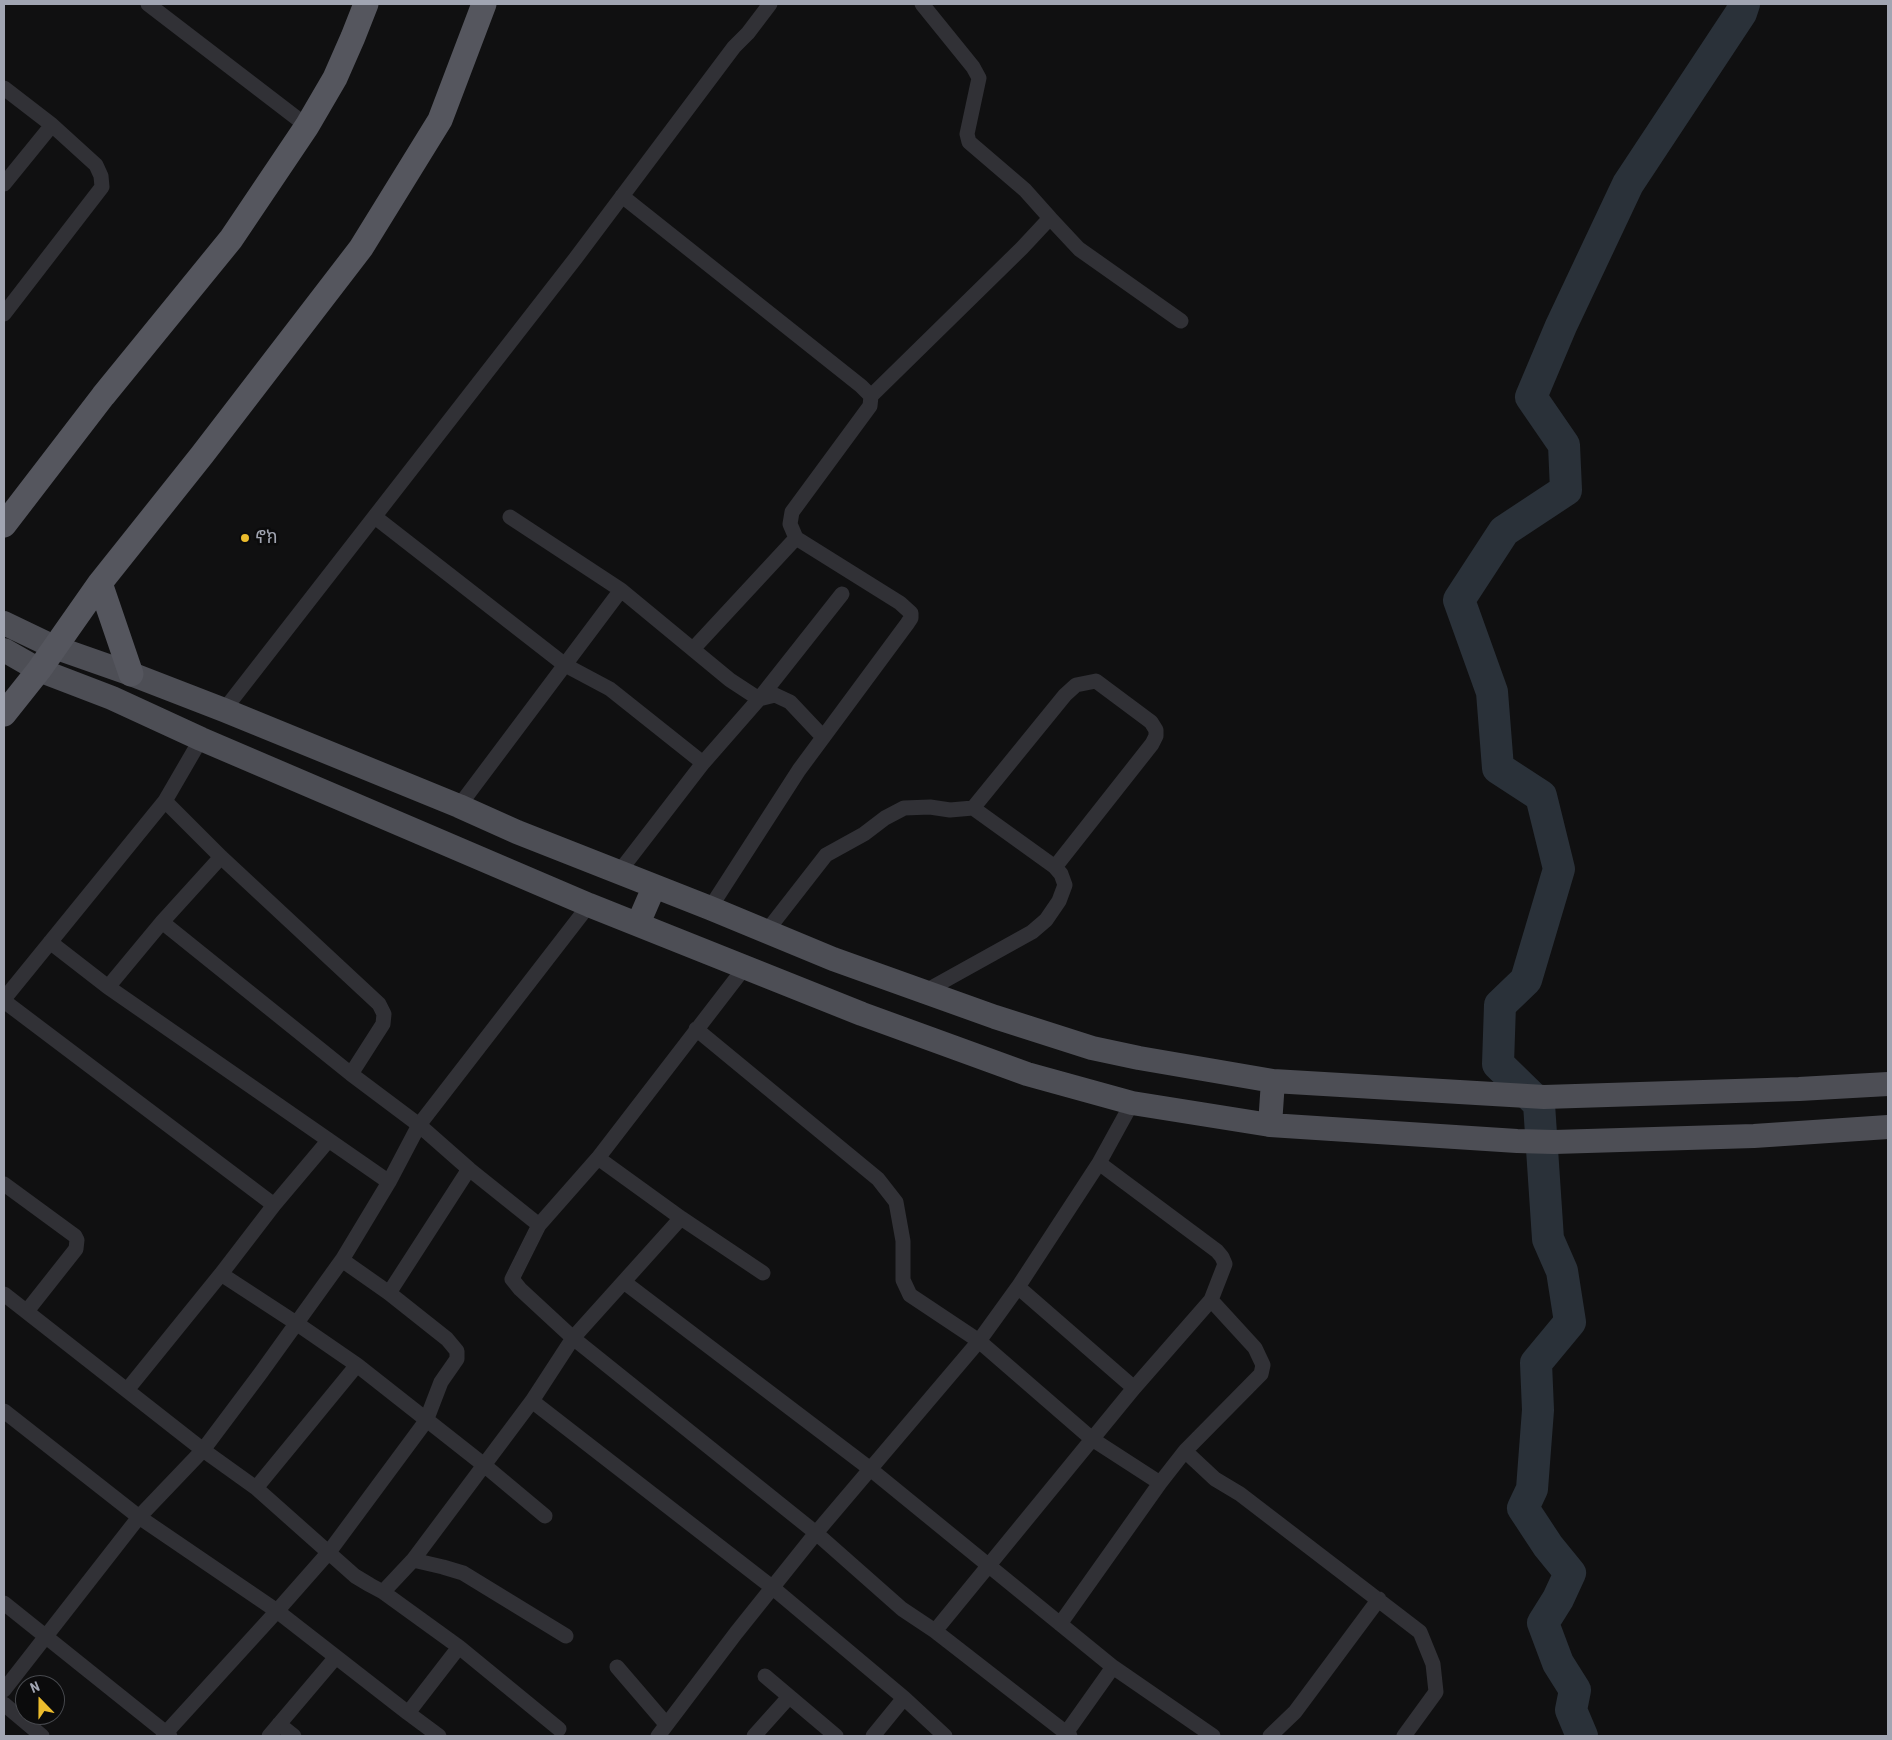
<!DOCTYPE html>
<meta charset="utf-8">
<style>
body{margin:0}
#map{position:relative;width:1892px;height:1740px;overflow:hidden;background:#101011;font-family:"Roboto Condensed",sans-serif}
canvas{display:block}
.frame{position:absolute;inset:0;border:5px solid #a1a5b2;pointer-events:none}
.north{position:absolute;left:15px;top:1675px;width:50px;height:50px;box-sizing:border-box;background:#0b0b0c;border:1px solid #47494e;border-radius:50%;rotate:338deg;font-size:14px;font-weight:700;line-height:20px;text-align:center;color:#a1a5b2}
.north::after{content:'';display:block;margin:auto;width:18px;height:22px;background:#ecbc2d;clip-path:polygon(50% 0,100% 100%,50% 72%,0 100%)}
</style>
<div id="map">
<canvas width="1892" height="1740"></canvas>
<div class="frame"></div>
<div class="north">N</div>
</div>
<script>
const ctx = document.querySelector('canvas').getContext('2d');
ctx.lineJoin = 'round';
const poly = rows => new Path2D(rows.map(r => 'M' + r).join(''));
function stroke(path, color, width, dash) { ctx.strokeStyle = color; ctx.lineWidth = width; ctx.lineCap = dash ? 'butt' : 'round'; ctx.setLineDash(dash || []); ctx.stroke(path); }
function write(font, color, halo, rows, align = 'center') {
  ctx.font = font + ' "Roboto Condensed","Noto Sans Ethiopic",sans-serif'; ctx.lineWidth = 5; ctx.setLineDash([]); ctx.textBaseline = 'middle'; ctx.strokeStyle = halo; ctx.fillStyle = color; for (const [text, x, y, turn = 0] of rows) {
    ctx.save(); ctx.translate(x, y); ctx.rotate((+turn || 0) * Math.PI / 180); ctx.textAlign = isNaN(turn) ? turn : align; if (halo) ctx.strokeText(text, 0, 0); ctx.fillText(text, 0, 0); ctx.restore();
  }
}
stroke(poly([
 [1582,1736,1571,1710,1575,1690,1558,1663,1543,1623,1558,1599,1570,1573,1548,1546,1523,1508,1532,1489,1538,1410,1536,1363,1570,1322,1562,1271,1548,1239,1539,1104,1498,1064,1500,1005,1526,980,1559,869,1541,796,1498,768,1492,692,1459,600,1504,531,1566,490,1564,445,1531,397,1561,326,1628,184,1741,13,1744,4]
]), '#2a3139', 32);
stroke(poly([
 [148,4,307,126],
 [4,88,52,125,96,165,101,176,102,187,4,314],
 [4,184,52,125],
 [622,196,861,386,871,396,870,406,792,512,790,524,796,538,900,603,911,613,911,618,907,624,799,770,710,908],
 [1050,218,1079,249,1181,321],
 [871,396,1022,248,1050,218,1025,190,969,142,967,134,979,78,973,67,922,4],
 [375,517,565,665,610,689,703,763],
 [510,517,621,590,730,680,759,699,775,695,790,702,823,737],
 [693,649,796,538],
 [224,710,575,259,734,47,748,33,770,4],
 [459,806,621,590],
 [973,808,1065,695,1076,685,1096,681,1151,722,1156,730,1156,736,1152,744,1055,867],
 [619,872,703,763,759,699,842,594],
 [162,922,351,1074],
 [766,932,826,855,864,834,885,818,904,808,930,807,950,810,973,808,1055,867,1061,874,1065,885,1059,901,1046,920,1032,932,924,992],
 [50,942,108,987,389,1182],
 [108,987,162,922,221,857],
 [4,999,165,801,201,739],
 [4,1001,274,1205],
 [696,1029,878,1179,896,1202,903,1241,903,1280,910,1295,979,1341,1092,1439,1160,1483],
 [469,1169,539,1225,598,1158,745,967],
 [4,1184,75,1236,77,1240,76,1249,27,1311],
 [681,1218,763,1273],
 [539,1225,512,1279,520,1289,573,1338,816,1533,902,1609,935,1631,1070,1736],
 [221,1274,296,1323,357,1365,484,1465,545,1516],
 [624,1282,869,1468,1113,1667,1213,1736],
 [1018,1287,1134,1388],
 [389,1293,469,1169,419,1125,589,905],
 [4,1294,203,1450,256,1488,355,1576,370,1585,383,1592,413,1560,443,1567,463,1573,566,1636],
 [1211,1300,1255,1348,1263,1365,1261,1374,1185,1451,1215,1479,1240,1494,1420,1632,1433,1664,1436,1692,1404,1736],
 [127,1390,221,1274,274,1205,328,1141],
 [532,1401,773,1588,904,1698,945,1736],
 [4,1411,139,1517,203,1450,260,1374,342,1260,389,1182,419,1125,351,1074,383,1024,384,1014,379,1004,221,857,165,801],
 [256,1488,357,1365],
 [413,1560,532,1401,573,1338,681,1218,598,1158],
 [383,1592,459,1647,408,1713],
 [4,1603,170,1736],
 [1060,1624,1160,1483,1185,1451],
 [935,1631,1134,1388,1211,1300,1225,1264,1222,1257,1217,1251,1099,1163],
 [459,1647,559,1729],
 [617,1667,666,1724],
 [765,1676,836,1736],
 [4,1690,139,1517,277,1611,329,1552,426,1421,441,1382,457,1359,457,1351,447,1339,389,1293,342,1260],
 [4,1704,42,1736],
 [279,1724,294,1736],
 [163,1736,277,1611,408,1713,439,1736],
 [269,1736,336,1657],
 [658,1736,736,1633,816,1533,979,1341,1018,1287,1099,1163,1132,1103],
 [754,1736,789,1697],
 [873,1736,904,1698],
 [1064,1736,1113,1667],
 [1270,1736,1295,1712,1379,1599]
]), '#313136', 15);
stroke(poly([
 [4,623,54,647,131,674,224,710,459,806,517,832,710,908,833,959,995,1017,1092,1048,1139,1058,1273,1081,1544,1097,1799,1089,1888,1084],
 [4,650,39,670,112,698,201,739,589,905,862,1014,1027,1074,1132,1103,1270,1125,1517,1141,1554,1142,1754,1136,1888,1127],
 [638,924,654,887],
 [1270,1125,1273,1081]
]), '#4d4e55', 24);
stroke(poly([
 [4,525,103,396,231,239,307,126,335,78,353,37,366,4],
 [100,583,131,674],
 [4,714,39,670,100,583,202,455,361,248,440,120,484,4]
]), '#55565e', 25);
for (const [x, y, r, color] of [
 [245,538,5,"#ecbc2d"]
]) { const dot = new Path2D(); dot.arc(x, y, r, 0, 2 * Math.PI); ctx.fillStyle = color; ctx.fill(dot); stroke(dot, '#0b0b0c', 2); }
write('18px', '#a1a5b2', '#0b0b0c', [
 ["ኖክ",255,538]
], 'left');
</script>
